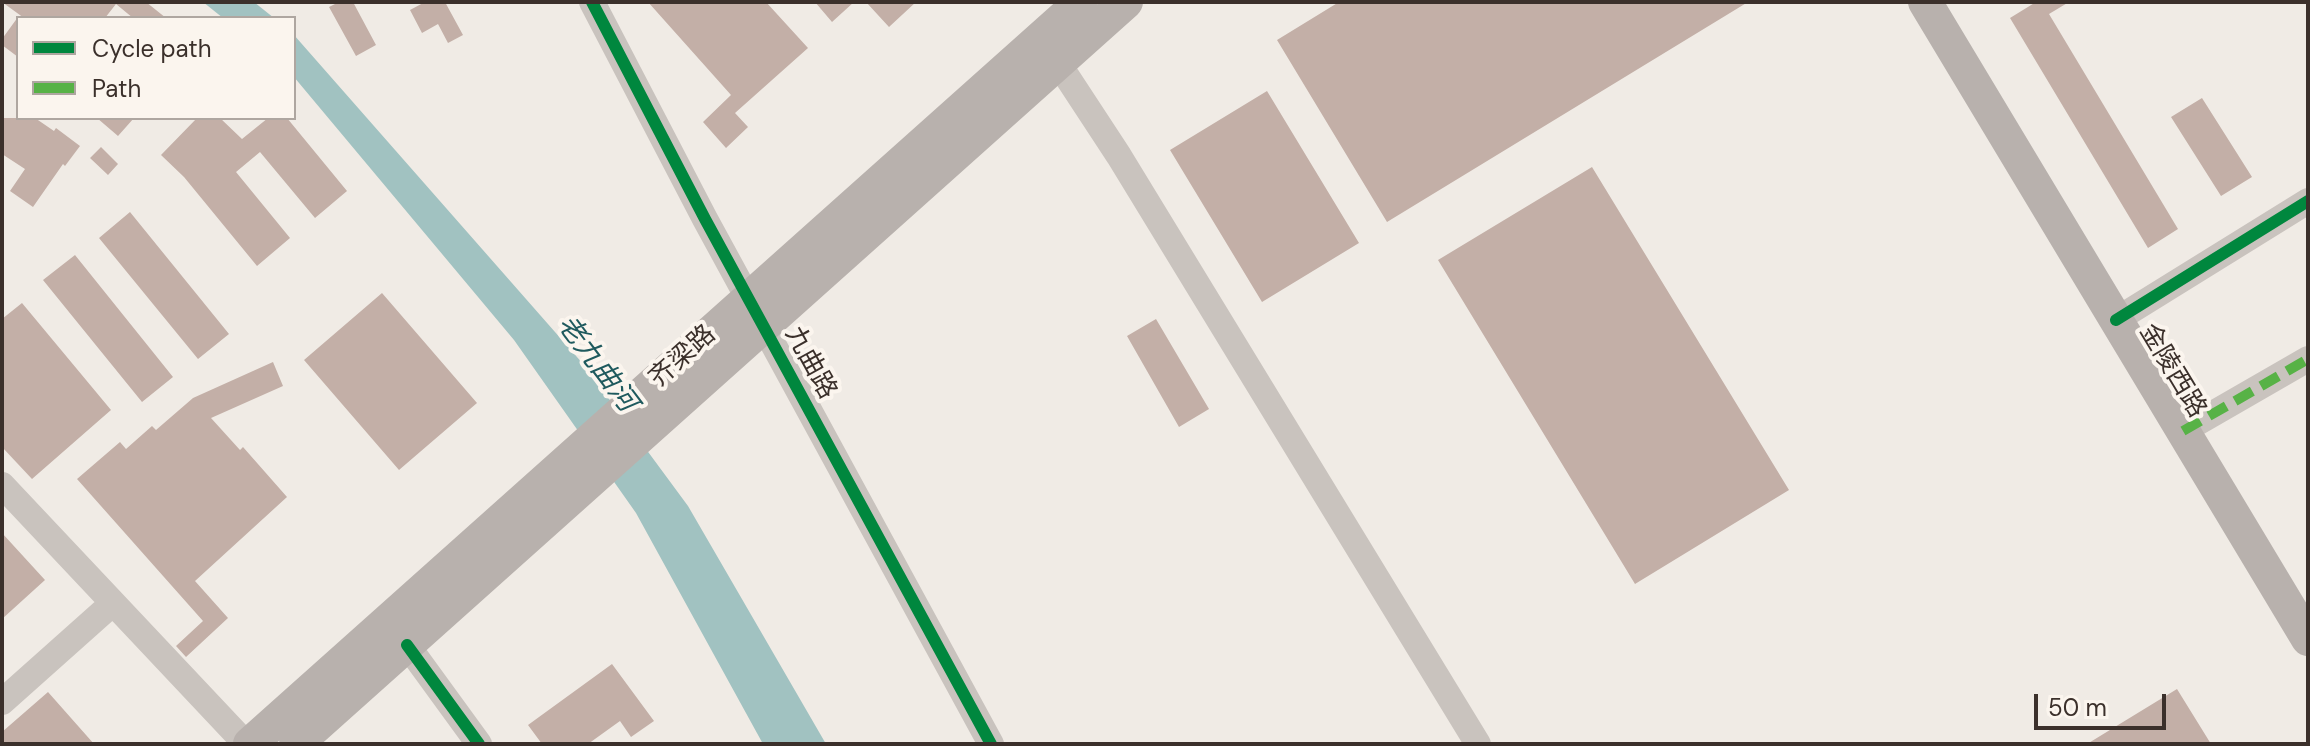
<!DOCTYPE html>
<meta charset="utf-8">
<style>
body{margin:0}
#map{position:relative;width:2310px;height:746px;overflow:hidden;background:#f0ebe5;font-family:"DM Sans",sans-serif}
canvas{display:block}
.frame{position:absolute;inset:0;border:4px solid #3b302b;pointer-events:none}
.legend{position:absolute;left:16px;top:16px;width:280px;height:104px;box-sizing:border-box;background:#fbf5ee;border:2px solid #aea6a0;margin:0;padding:10px 14px;list-style:none;font-size:24px;color:#3b302b}
.legend li{display:flex;align-items:center;gap:16px;height:40px}
.legend b{width:40px;border:2px solid #aea6a0}
.scale{position:absolute;left:2034px;top:694px;width:132px;height:36px;box-sizing:border-box;border:4px solid #3b302b;border-top:0;padding-left:10px;font-size:24px;line-height:28px;white-space:nowrap;color:#3b302b;-webkit-text-stroke:6px #fbf5ee;paint-order:stroke}
</style>
<div id="map">
<canvas width="2310" height="746"></canvas>
<div class="frame"></div>
<ul class="legend">
<li><b style="height:10px;background:#00873e"></b>Cycle path</li>
<li><b style="height:10px;background:#57b246"></b>Path</li>
</ul>
<div class="scale">50 m</div>
</div>
<script>
const ctx = document.querySelector('canvas').getContext('2d');
ctx.lineJoin = 'round';
function fillPath(path, color) { ctx.fillStyle = color; ctx.fill(path, 'evenodd'); }
const poly = rows => new Path2D(rows.map(r => 'M' + r).join(''));
function stroke(path, color, width, dash) { ctx.strokeStyle = color; ctx.lineWidth = width; ctx.lineCap = dash ? 'butt' : 'round'; ctx.setLineDash(dash || []); ctx.stroke(path); }
function write(font, color, halo, rows, align = 'center') {
  ctx.font = font + ' "DM Sans","Noto Sans SC",sans-serif'; ctx.lineWidth = 8; ctx.setLineDash([]); ctx.textBaseline = 'middle'; ctx.strokeStyle = halo; ctx.fillStyle = color; for (const [text, x, y, turn = 0] of rows) {
    ctx.save(); ctx.translate(x, y); ctx.rotate((+turn || 0) * Math.PI / 180); ctx.textAlign = isNaN(turn) ? turn : align; if (halo) ctx.strokeText(text, 0, 0); ctx.fillText(text, 0, 0); ctx.restore();
  }
}
fillPath(poly([
 [203,2,254,2,274,18,223,18],
 [294,35,584,365,688,506,826,744,763,744,636,513,514,340,294,77]
]), '#a1c2c1');
fillPath(poly([
 [2,2,146,2,166,18,133,18,116,4,105,18,24,18],
 [339,2,353,2,376,45,356,56,329,7],
 [425,2,445,2,463,35,448,43,438,24,422,33,410,10],
 [648,2,766,2,808,48,735,113,748,127,726,148,703,122,731,95],
 [815,2,854,2,832,22],
 [866,2,916,2,889,27],
 [1339,2,1748,2,1387,222,1277,40],
 [2036,2,2069,2,2049,14,2178,229,2148,248,2010,18],
 [18,17,18,57,2,45,2,39],
 [1267,91,1359,243,1262,302,1170,150],
 [2202,98,2252,177,2221,196,2171,117],
 [2,118,35,118,54,131,56,128,80,146,65,166,63,164,33,207,10,191,25,169,2,154],
 [97,118,134,118,118,136],
 [197,118,220,118,242,139,268,118,287,118,347,191,315,218,260,152,236,172,290,238,257,266,184,177,161,155],
 [101,147,118,164,108,175,90,158],
 [1592,167,1789,490,1635,584,1438,260],
 [130,212,229,334,198,359,99,238],
 [75,255,173,377,142,402,43,280],
 [382,293,477,403,399,470,304,360],
 [22,303,111,410,32,479,2,447,2,319],
 [1156,319,1209,409,1179,427,1127,336],
 [273,362,283,386,211,418,240,450,243,447,287,497,195,581,228,618,186,657,176,646,203,621,77,479,120,442,126,449,152,426,156,430,193,398],
 [2,533,45,580,2,619],
 [612,664,654,721,631,737,620,721,588,744,542,744,528,725],
 [2177,689,2211,744,2087,744],
 [48,692,94,744,2,744,2,732]
]), '#c3afa7');
stroke(poly([
 [592,2,705,219,991,744],
 [1058,63,1119,156,1478,744],
 [2116,320,2308,201],
 [2183,431,2308,359],
 [2,485,246,744],
 [407,645,479,744],
 [2,702,113,603]
]), '#c9c3be', 26);
stroke(poly([
 [1925,2,2308,639],
 [250,744,1081,2],
 [296,744,1126,2]
]), '#b8b1ad', 34);
stroke(poly([
 [2183,431,2308,359]
]), '#57b246', 10, [20, 10]);
stroke(poly([
 [592,2,705,219,991,744],
 [2116,320,2308,201],
 [407,645,479,744]
]), '#00873e', 12);
write('26px', '#3b302b', '#fbf5ee', [
 ["齐梁路",683,357,-42],
 ["九曲路",810,363,61],
 ["金陵西路",2172,371,59]
]);
write('italic 28px', '#1f5a5e', '#fbf5ee', [
 ["老九曲河",596,364,53]
]);
</script>
